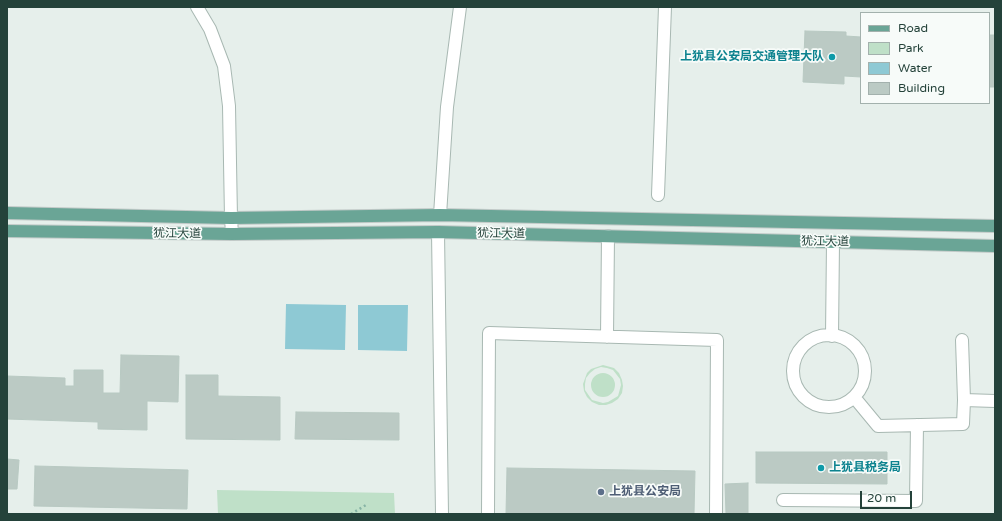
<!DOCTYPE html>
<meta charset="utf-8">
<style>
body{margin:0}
#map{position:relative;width:1002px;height:521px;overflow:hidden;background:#e6efeb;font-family:"Varela Round",sans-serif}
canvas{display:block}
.frame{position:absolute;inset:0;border:8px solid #24423a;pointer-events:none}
.legend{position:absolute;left:860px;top:12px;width:130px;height:92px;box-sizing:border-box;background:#f7fbf9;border:1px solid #a3b1ad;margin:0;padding:5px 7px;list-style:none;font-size:12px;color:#24423a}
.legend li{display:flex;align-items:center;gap:8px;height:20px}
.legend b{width:20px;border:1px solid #a3b1ad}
.scale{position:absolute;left:860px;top:491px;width:52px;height:18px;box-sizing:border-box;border:2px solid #24423a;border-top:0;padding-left:5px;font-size:12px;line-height:14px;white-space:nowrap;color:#24423a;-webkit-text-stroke:3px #f7fbf9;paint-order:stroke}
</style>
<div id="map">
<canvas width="1002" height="521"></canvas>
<div class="frame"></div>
<ul class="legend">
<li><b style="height:5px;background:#6aa596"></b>Road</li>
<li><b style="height:11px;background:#bfe0c8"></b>Park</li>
<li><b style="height:11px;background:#8ec9d4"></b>Water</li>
<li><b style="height:11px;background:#bbcac4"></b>Building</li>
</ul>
<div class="scale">20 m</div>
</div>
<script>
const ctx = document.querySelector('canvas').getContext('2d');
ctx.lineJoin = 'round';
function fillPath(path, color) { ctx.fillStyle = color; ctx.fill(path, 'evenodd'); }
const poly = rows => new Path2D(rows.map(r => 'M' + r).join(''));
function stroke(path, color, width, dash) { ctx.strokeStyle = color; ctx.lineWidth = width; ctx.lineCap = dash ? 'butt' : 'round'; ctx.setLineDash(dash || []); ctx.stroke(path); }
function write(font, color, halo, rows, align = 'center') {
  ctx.font = font + ' "Varela Round","Noto Sans SC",sans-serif'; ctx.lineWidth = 3.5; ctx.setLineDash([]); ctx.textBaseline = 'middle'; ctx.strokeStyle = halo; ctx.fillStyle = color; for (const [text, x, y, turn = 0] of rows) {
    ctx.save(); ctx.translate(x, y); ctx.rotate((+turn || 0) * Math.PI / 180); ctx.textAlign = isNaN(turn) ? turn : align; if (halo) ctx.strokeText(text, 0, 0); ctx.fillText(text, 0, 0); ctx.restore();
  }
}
fillPath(poly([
 [603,365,614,368,619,373,622,380,623,386,622,393,618,399,612,403,606,405,599,405,592,402,587,397,584,391,583,384,587,373,591,369],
 [601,367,607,368,613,370,620,379,621,385,618,396,608,402,603,403,592,400,585,390,585,384,586,378,590,373,595,369],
 '591 385a12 12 0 1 1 24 0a12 12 0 1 1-24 0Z',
 [217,490,394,493,395,514,218,514]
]), '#bfe0c8');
fillPath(poly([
 [286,304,346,305,345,350,285,349],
 [358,305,408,305,407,351,358,350]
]), '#8ec9d4');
const building = poly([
 [805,31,846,32,846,36,861,37,861,77,844,76,844,84,803,82,805,31],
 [989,35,995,35,995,87,989,87,989,35],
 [121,355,179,356,178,402,147,401,147,430,98,429,98,422,7,419,7,376,65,378,65,386,74,386,74,370,103,370,103,393,120,393,121,355],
 [186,375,218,375,218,396,280,397,280,440,186,439,186,375],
 [296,412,399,413,399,440,295,439,296,412],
 [756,452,887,452,887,484,756,483,756,452],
 [7,459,19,460,17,489,7,489,7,459],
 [35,466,188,470,187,509,34,506,35,466],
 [507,468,695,471,694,514,506,514,507,468],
 [748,483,748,514,726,514,725,484,748,483]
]);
fillPath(building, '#bbcac4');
stroke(building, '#b8c9c2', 1);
const minor = poly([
 [197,7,210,29,224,66,229,106,231,218,232,234],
 [658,195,665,7],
 [440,215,447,107,460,7],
 [438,232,442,514],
 '793 371a36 36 0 1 1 72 0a36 36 0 1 1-72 0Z',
 [832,336,833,242],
 [607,337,608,236],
 [962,340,964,400],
 [854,397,878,426,963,424,964,400,995,401],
 [783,500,916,501,917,425],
 [488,514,489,333,717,340,716,514]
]);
const major = poly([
 [7,213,231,218,440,215,995,226],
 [7,231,232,234,438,232,995,246]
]);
stroke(minor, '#a8b8b2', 14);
stroke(major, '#c2cac8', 14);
stroke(poly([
 [351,514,366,505]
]), '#86b3a5', 2.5, [2, 3]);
stroke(minor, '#fff', 12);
stroke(major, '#6aa596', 12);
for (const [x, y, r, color] of [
 [832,57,4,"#0f9aa8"],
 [821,468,4,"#0f9aa8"],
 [601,492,4,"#5c6f8a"]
]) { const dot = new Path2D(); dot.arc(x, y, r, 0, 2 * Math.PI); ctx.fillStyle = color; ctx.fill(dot); stroke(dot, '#f7fbf9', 1.5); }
write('bold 12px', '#0d838f', '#f7fbf9', [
 ["上犹县公安局交通管理大队",824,57],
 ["上犹县税务局",829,468,"left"]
], 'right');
write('12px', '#24423a', '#f7fbf9', [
 ["犹江大道",177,234,1],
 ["犹江大道",501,234,1],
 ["犹江大道",825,242,1]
]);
write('bold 12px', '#4e5e75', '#f7fbf9', [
 ["上犹县公安局",609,492]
], 'left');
</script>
